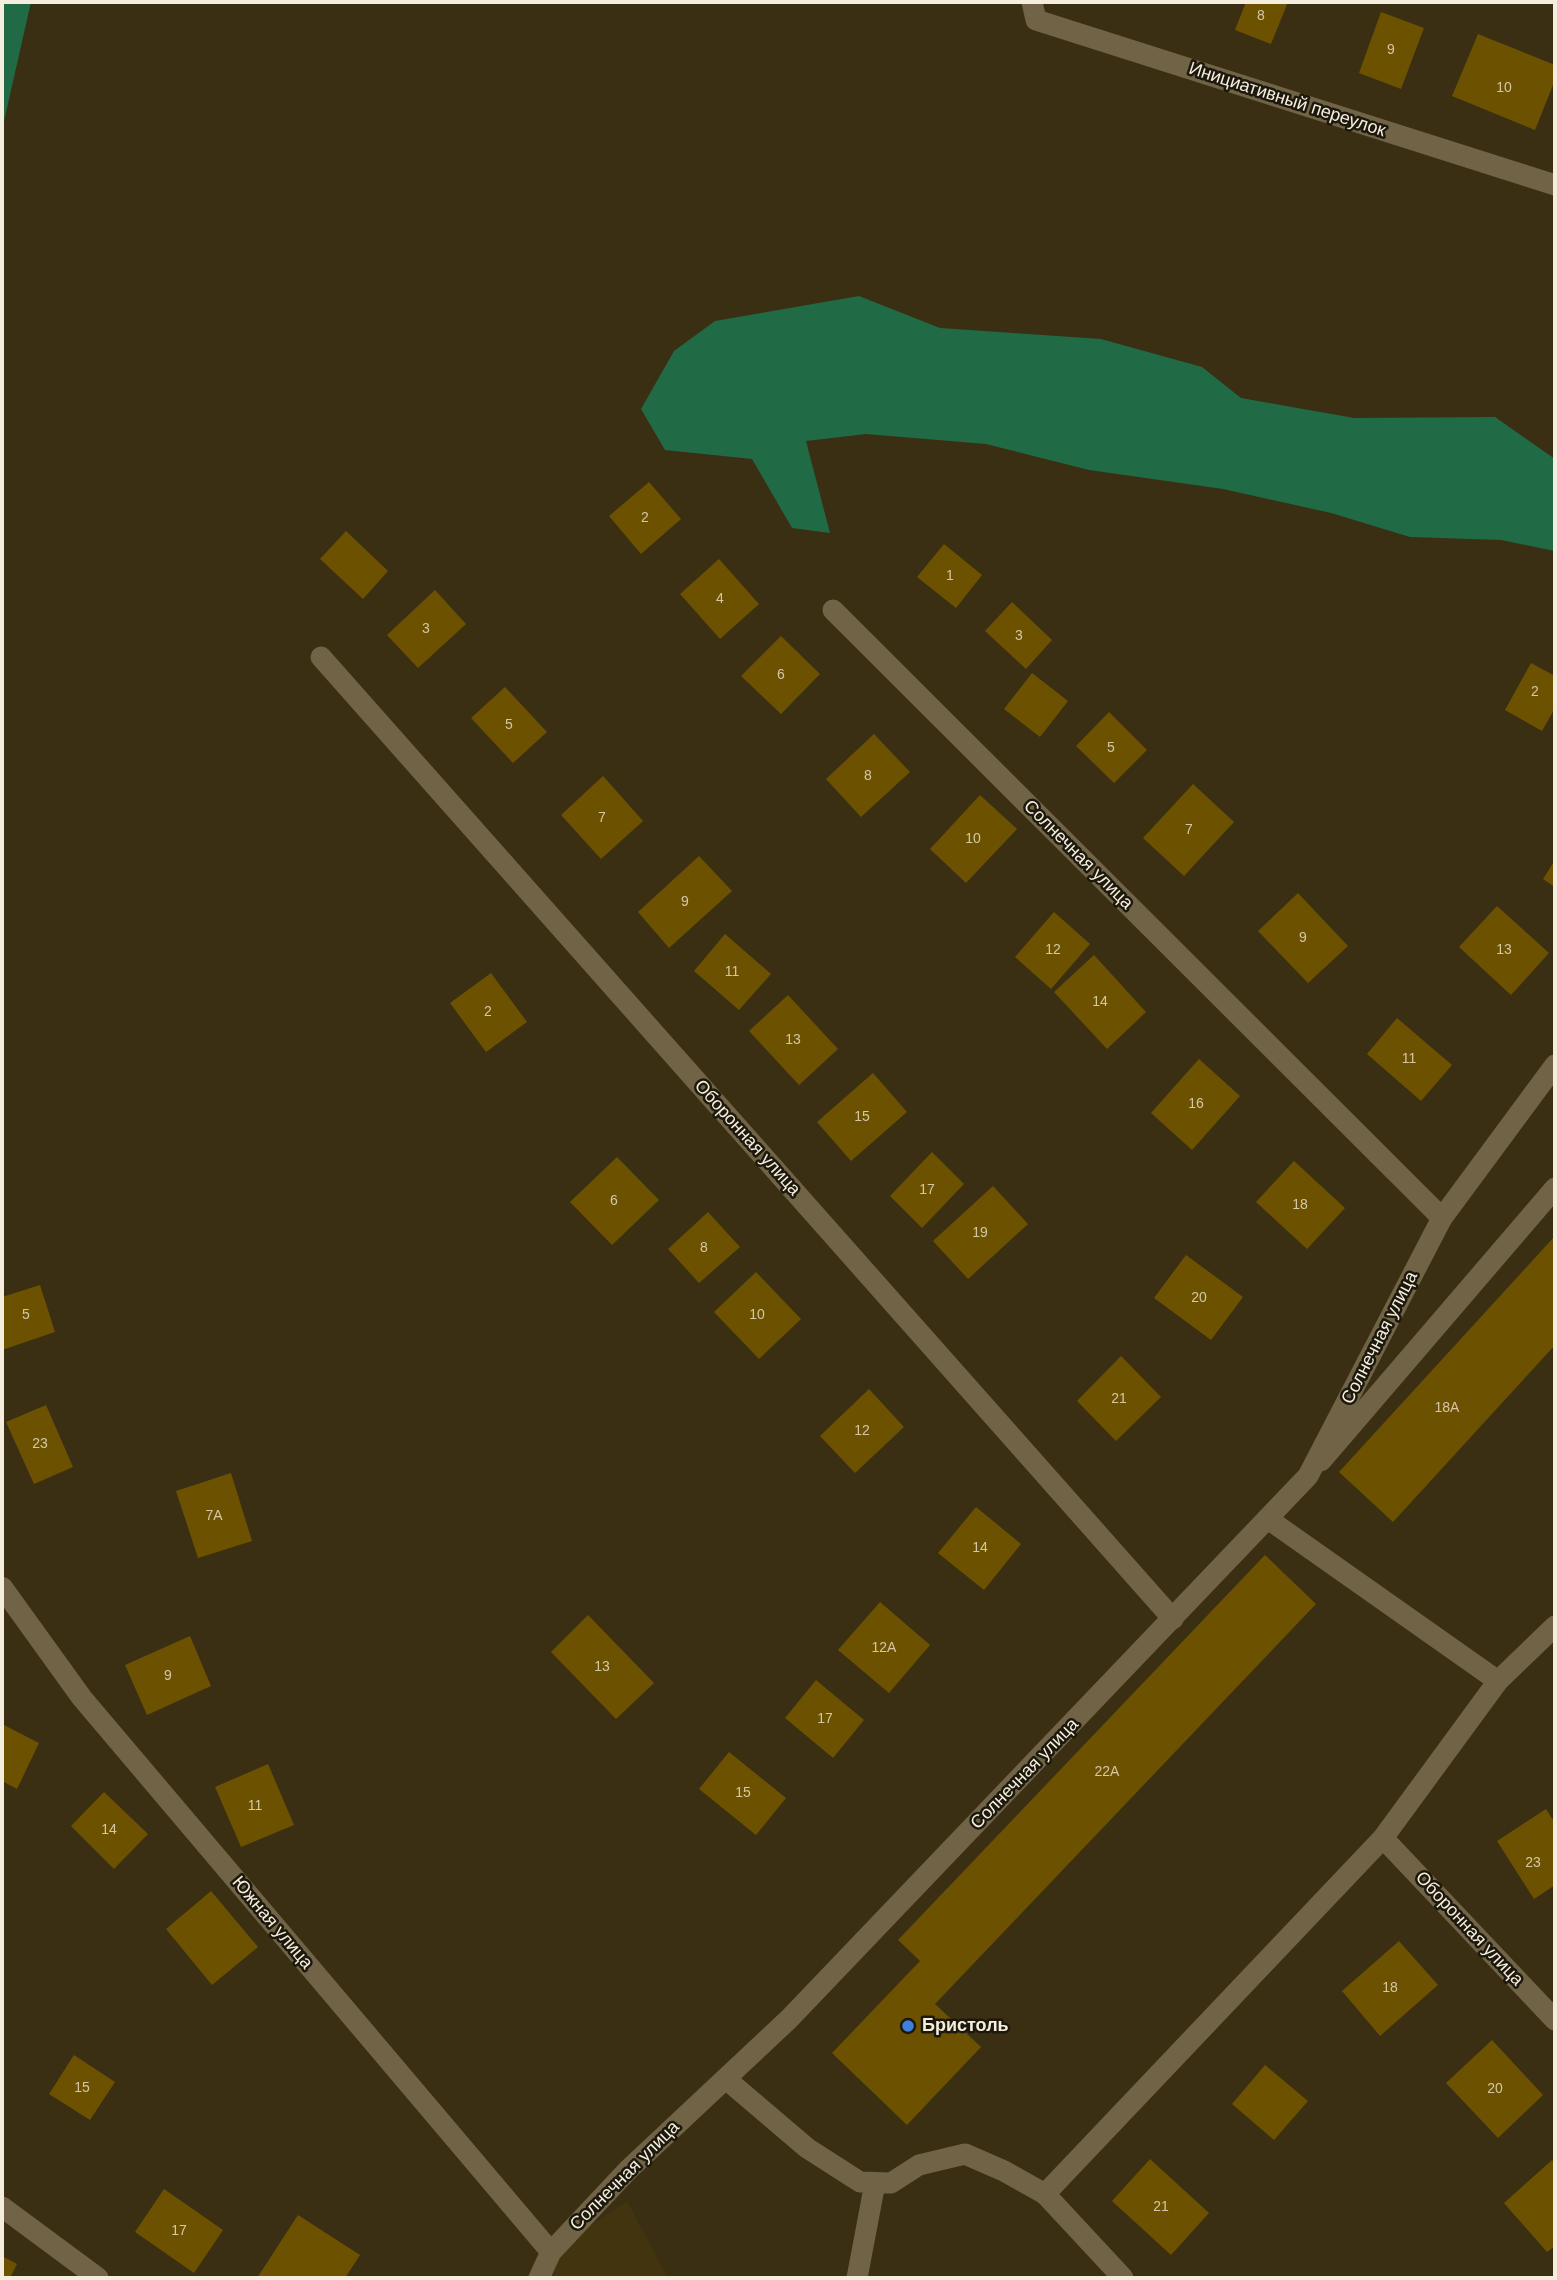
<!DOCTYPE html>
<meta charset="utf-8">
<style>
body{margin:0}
#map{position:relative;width:1557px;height:2280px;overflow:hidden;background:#3a2f13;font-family:Helvetica,sans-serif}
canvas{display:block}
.frame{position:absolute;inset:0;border:4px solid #f5eede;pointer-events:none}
</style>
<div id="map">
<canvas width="1557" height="2280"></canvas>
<div class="frame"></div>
</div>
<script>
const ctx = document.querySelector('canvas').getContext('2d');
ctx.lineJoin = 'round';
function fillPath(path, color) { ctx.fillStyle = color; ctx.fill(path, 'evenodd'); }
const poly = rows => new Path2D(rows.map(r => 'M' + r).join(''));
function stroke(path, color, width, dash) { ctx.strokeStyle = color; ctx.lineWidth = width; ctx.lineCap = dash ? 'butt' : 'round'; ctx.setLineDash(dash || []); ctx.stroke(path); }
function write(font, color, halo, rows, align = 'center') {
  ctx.font = font + ' Helvetica,sans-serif'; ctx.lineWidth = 5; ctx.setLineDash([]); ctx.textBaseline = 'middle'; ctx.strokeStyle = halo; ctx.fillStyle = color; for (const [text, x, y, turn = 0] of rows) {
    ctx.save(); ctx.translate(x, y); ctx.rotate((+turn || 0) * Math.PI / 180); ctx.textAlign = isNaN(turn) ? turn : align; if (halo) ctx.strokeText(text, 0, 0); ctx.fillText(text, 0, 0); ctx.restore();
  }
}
fillPath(poly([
 [627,2201,668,2278,539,2278,551,2252]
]), '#42340f');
fillPath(poly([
 [2,2,31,2,2,130],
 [859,296,940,328,1101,339,1202,367,1241,398,1354,418,1495,417,1555,459,1555,551,1501,540,1410,537,1331,513,1223,489,1089,470,986,444,866,434,806,441,830,533,792,528,752,459,665,450,641,409,674,351,715,321]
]), '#206a46');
fillPath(poly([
 [1246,2,1288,2,1271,44,1235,30],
 [1381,12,1424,28,1401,89,1359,73],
 [1478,34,1555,65,1555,80,1535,130,1452,96],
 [649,482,681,519,641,554,609,516],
 [346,531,388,571,363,599,320,559],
 [944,544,982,575,956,608,917,577],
 [719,559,759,604,720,639,680,594],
 [435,590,466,624,418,668,387,635],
 [1012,602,1052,640,1026,669,985,631],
 [781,636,820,674,781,714,741,676],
 [1531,663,1555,676,1555,708,1542,731,1505,710],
 [1032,673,1068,701,1040,737,1004,709],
 [505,687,547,732,513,763,471,718],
 [1109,712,1147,750,1114,783,1076,746],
 [874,734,910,772,861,817,826,779],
 [603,776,643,821,601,859,561,815],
 [1193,784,1234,822,1184,876,1143,838],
 [980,795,1017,829,966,883,930,849],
 [699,856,732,891,669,948,638,912],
 [1555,860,1555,887,1543,879],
 [1298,893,1348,946,1308,983,1258,931],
 [1497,906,1549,953,1511,995,1459,947],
 [1054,912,1090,944,1051,989,1015,957],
 [725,934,771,974,739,1010,694,971],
 [1094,955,1146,1012,1107,1049,1054,992],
 [491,973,527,1022,486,1052,450,1003],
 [788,995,838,1049,799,1085,749,1031],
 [1397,1018,1452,1065,1421,1101,1367,1054],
 [1199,1059,1240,1096,1192,1150,1151,1113],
 [873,1073,907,1112,851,1161,817,1122],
 [932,1152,964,1184,922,1228,890,1196],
 [617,1157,659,1200,612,1245,570,1202],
 [1294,1161,1345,1208,1307,1249,1256,1202],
 [993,1186,1028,1224,968,1279,933,1241],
 [708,1212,740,1247,699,1283,668,1249],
 [1555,1236,1555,1345,1393,1522,1339,1472],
 [1186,1255,1243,1297,1211,1340,1154,1298],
 [756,1272,801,1319,759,1359,714,1312],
 [40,1285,55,1332,2,1350,2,1297],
 [1121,1356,1161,1397,1116,1441,1077,1401],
 [869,1389,904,1427,855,1473,820,1436],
 [46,1405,73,1467,34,1484,6,1422],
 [231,1473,252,1541,198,1558,176,1491],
 [976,1507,1021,1544,984,1590,938,1553],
 [1265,1555,1316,1604,935,2004,981,2047,907,2125,832,2053,920,1961,898,1940],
 [880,1602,930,1645,889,1693,838,1650],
 [588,1615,654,1683,616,1719,551,1652],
 [190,1636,211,1686,147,1715,125,1665],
 [816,1680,864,1720,833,1758,785,1718],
 [2,1724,39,1743,17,1789,2,1781],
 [729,1752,786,1798,756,1835,699,1789],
 [268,1764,294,1825,241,1847,215,1787],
 [104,1792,148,1834,114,1869,71,1826],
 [1546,1809,1555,1823,1555,1885,1534,1899,1497,1841],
 [211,1891,258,1947,212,1985,166,1929],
 [1399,1941,1438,1985,1380,2036,1342,1991],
 [1492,2040,1543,2095,1498,2138,1446,2083],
 [74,2055,115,2082,90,2120,49,2094],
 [1265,2065,1308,2101,1274,2140,1232,2104],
 [1150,2159,1209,2213,1171,2255,1112,2201],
 [1552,2160,1555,2164,1555,2246,1547,2252,1504,2203],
 [164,2189,223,2230,194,2273,135,2232],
 [298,2215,360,2255,345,2278,257,2278],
 [2,2256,17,2264,10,2278,2,2278]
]), '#6c5200');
stroke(poly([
 [1321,1461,1555,1188],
 [1268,1519,1498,1681],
 [726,2079,807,2148,860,2182,891,2183,919,2165,965,2154,1004,2171,1045,2194],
 [857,2278,875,2183]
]), '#706346', 21);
stroke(poly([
 [1032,2,1036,20,1555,185],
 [833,610,1442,1218],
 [321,657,1173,1619],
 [2,1587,82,1698,551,2252],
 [1383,1838,1555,2020],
 [2,2207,98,2278],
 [1123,2278,1045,2194,1383,1838,1498,1681,1555,1626]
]), '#706346', 21);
stroke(poly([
 [539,2278,551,2252,628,2170,789,2019,1308,1476,1442,1218,1555,1065]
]), '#706346', 21);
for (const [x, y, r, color] of [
 [908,2026,7,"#3f7fe0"]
]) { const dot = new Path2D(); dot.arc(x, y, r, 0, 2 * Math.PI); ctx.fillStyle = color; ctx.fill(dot); stroke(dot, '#1d180c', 2.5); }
write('14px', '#d3c7a6', null, [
 ["8",1261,16],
 ["9",1391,50],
 ["10",1504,88],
 ["2",645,518],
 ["1",950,576],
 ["4",720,599],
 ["3",426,629],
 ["3",1019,636],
 ["6",781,675],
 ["2",1535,692],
 ["5",509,725],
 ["5",1111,748],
 ["8",868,776],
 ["7",602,818],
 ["7",1189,830],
 ["10",973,839],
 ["9",685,902],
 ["9",1303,938],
 ["12",1053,950],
 ["13",1504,950],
 ["11",732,972],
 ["14",1100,1002],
 ["2",488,1012],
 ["13",793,1040],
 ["11",1409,1059],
 ["16",1196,1104],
 ["15",862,1117],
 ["17",927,1190],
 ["6",614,1201],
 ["18",1300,1205],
 ["19",980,1233],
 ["8",704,1248],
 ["20",1199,1298],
 ["5",26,1315],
 ["10",757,1315],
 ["21",1119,1399],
 ["18А",1447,1408],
 ["12",862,1431],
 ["23",40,1444],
 ["7А",214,1516],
 ["14",980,1548],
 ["12А",884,1648],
 ["13",602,1667],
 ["9",168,1676],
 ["17",825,1719],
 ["22А",1107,1772],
 ["15",743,1793],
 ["11",255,1806],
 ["14",109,1830],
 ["23",1533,1863],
 ["18",1390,1988],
 ["15",82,2088],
 ["20",1495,2089],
 ["21",1161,2207],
 ["17",179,2231]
]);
write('18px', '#f5eede', '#1d180c', [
 ["Инициативный переулок",1287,100,18],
 ["Солнечная улица",1078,855,45],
 ["Оборонная улица",747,1138,48],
 ["Солнечная улица",1380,1338,-63],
 ["Солнечная улица",1025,1774,-46],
 ["Южная улица",272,1923,50],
 ["Оборонная улица",1469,1929,47],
 ["Солнечная улица",625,2176,-45]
]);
write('bold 18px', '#f5eede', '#1d180c', [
 ["Бристоль",922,2026]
], 'left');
</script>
